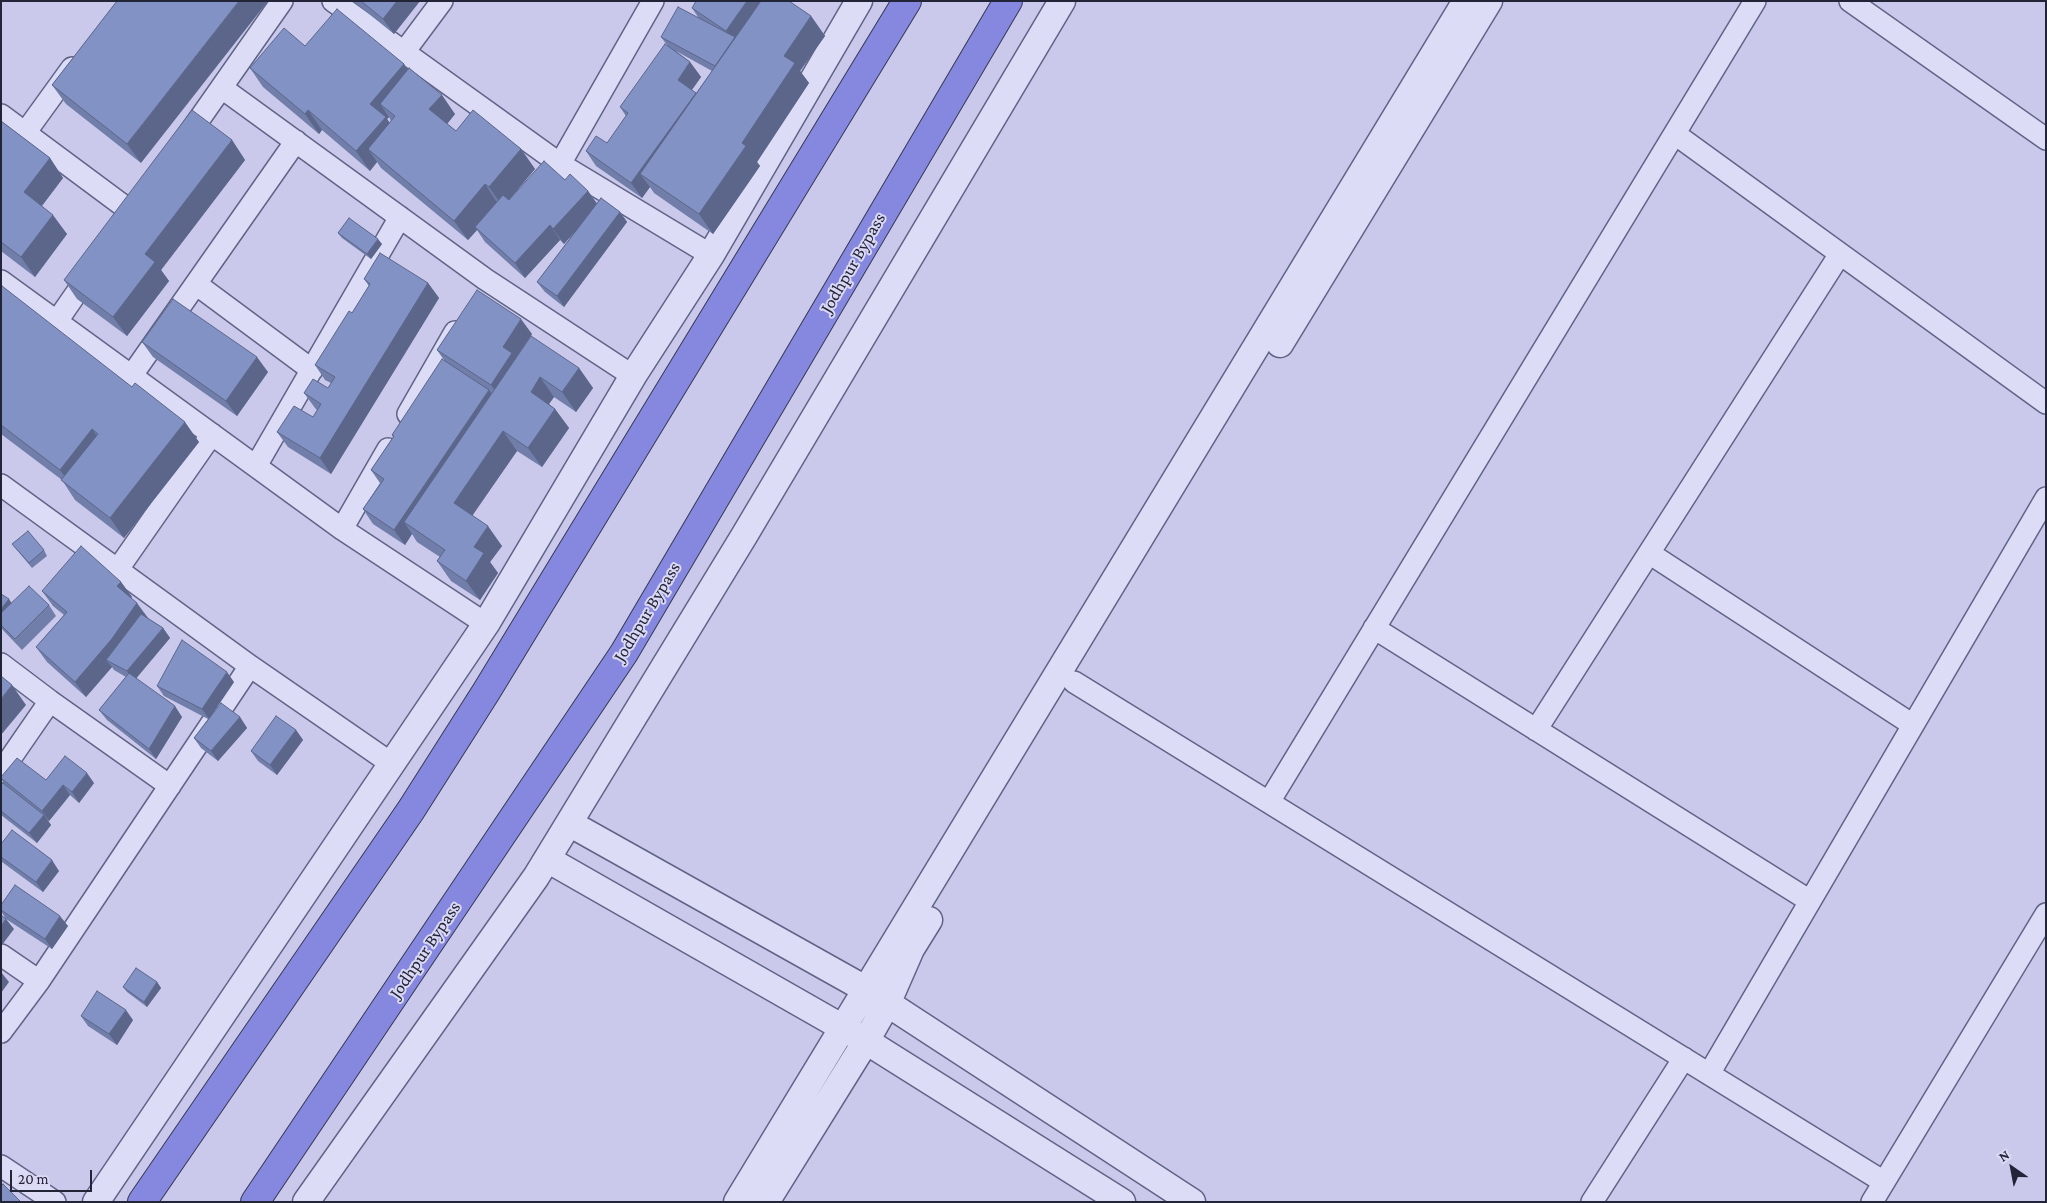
<!DOCTYPE html>
<style>
body{margin:0}
#map{position:relative;width:2047px;height:1203px;overflow:hidden;background:#cbc9eb;font-family:"Crimson Pro",serif}
canvas{display:block}
.frame{position:absolute;inset:0;border:2px solid #212537;pointer-events:none}
.north{position:absolute;left:1987px;top:1143px;width:50px;height:50px;-webkit-text-stroke:4px #dad8f3;paint-order:stroke;rotate:327deg;font-size:14px;font-weight:700;line-height:20px;text-align:center;color:#212537}
.north::after{content:'';display:block;margin:auto;width:18px;height:22px;background:#212537;clip-path:polygon(50% 0,100% 100%,50% 72%,0 100%)}
.scale{position:absolute;left:10px;top:1170px;width:82px;height:22px;box-sizing:border-box;border:2px solid #212537;border-top:0;padding-left:6px;font-size:15px;line-height:18px;white-space:nowrap;color:#212537;-webkit-text-stroke:4px #dad8f3;paint-order:stroke}
</style>
<div id="map">
<canvas width="2047" height="1203"></canvas>
<div class="frame"></div>
<div class="north">N</div>
<div class="scale">20 m</div>
</div>
<script>
const ctx = document.querySelector('canvas').getContext('2d');
ctx.lineJoin = 'round';
const poly = rows => new Path2D(rows.map(r => 'M' + r).join(''));
function stroke(path, color, width, dash) { ctx.strokeStyle = color; ctx.lineWidth = width; ctx.lineCap = dash ? 'butt' : 'round'; ctx.setLineDash(dash || []); ctx.stroke(path); }
function fillPath(path, color) { ctx.fillStyle = color; ctx.fill(path, 'evenodd'); }
function write(font, color, halo, rows, align = 'center') {
  ctx.font = font + ' "Crimson Pro",serif'; ctx.lineWidth = 4; ctx.setLineDash([]); ctx.textBaseline = 'middle'; ctx.strokeStyle = halo; ctx.fillStyle = color; for (const [text, x, y, turn = 0] of rows) {
    ctx.save(); ctx.translate(x, y); ctx.rotate((+turn || 0) * Math.PI / 180); ctx.textAlign = isNaN(turn) ? turn : align; if (halo) ctx.strokeText(text, 0, 0); ctx.fillText(text, 0, 0); ctx.restore();
  }
}
const minor = poly([
 [333,1,560,164,711,255],
 [1850,1,2046,139],
 [404,52,442,1],
 [222,88,485,279,633,376],
 [1,115,133,213],
 [25,133,72,68],
 [1675,134,2046,403],
 [184,141,282,1],
 [560,164,653,1],
 [1,281,342,529,486,624],
 [196,284,312,370],
 [57,321,91,272],
 [132,375,296,141],
 [408,414,455,332],
 [256,466,400,217],
 [1,485,250,666,392,764],
 [342,529,388,449],
 [1649,553,1913,725],
 [118,569,212,434],
 [1374,628,1810,901],
 [1,664,50,701,170,786],
 [1074,682,1884,1182],
 [1536,730,1840,254],
 [1,772,50,701],
 [1269,802,1755,1],
 [1,955,39,981],
 [1,1032,39,981,250,666],
 [1709,1074,2046,498],
 [1,1166,55,1202],
 [1592,1202,1684,1058],
 [1872,1202,2046,914]
]);
const tertiary = poly([
 [1280,344,1489,1],
 [569,823,867,990,1192,1202],
 [547,859,866,1041,1122,1202],
 [96,1202,486,624,633,376,711,255,859,1],
 [306,1202,536,877,744,536,1062,1],
 [737,1202,1466,1],
 [766,1202,866,1041,887,1004,911,949,929,920]
]);
const trunk = poly([
 [142,1202,411,810,486,692,907,1],
 [255,1202,624,653,1008,1]
]);
stroke(minor, '#5f6486', 24);
stroke(tertiary, '#5f6486', 29);
stroke(trunk, '#333954', 30);
stroke(minor, '#dddcf6', 21);
stroke(tertiary, '#dddcf6', 26);
stroke(trunk, '#8588de', 28);
fillPath(poly([
 [117,1,141,163,66,104,52,85],
 [353,1,420,1,394,34],
 [692,8,811,16,825,36,800,71,809,83,757,162,760,166,713,234,654,193,650,187,642,198,596,166,586,151,607,143,626,116,620,107,667,45,661,37,698,17],
 [676,51,712,71,696,93,692,90,701,77,690,62],
 [305,46,404,64,408,70,455,114,447,124,456,131,521,149,535,169,509,200,565,180,588,191,597,203,620,212,627,222,564,307,545,292,537,282,576,230,564,244,560,240,525,278,485,242,477,230,468,240,381,168,377,162,370,171,322,130,319,134,263,87,250,68],
 [389,117,391,121,390,123,387,119],
 [1,121,50,158,63,178,42,206,67,234,35,277,1,251],
 [232,140,245,160,161,270,169,281,127,336,77,299,64,280],
 [338,233,382,244,371,259,342,238],
 [364,279,428,283,439,298,331,474,288,447,277,432,313,417,317,410,315,408,304,393,328,388,331,383,325,380,315,365,352,313,369,286],
 [1,287,199,442,124,538,75,500,62,480,1,434],
 [532,334,517,357,579,368,593,388,576,412,554,397,549,404,555,409,569,428,542,467,517,451,472,515,502,546,490,562,498,573,480,600,451,581,437,561,440,557,417,542,412,534,405,545,373,524,363,509,380,483,371,470,393,437,392,435,444,360,437,350],
 [142,342,268,372,237,416,153,357],
 [12,544,44,550,47,556,32,568],
 [121,582,132,597,131,598,148,618,163,628,170,638,136,678,182,717,156,759,107,720,99,710,126,677,114,670,112,667,86,697,47,662,36,647,64,615,53,606,42,591],
 [1,594,12,603,49,605,56,616,22,650,1,628],
 [234,682,213,713,240,717,247,728,218,761,201,748,194,738,208,719,164,696,157,686],
 [296,730,303,740,277,775,258,761,251,751],
 [1,779,94,783,79,803,70,795,49,821,47,819,51,825,37,843,1,815,1,784,5,785],
 [1,844,59,871,43,892,2,862,1,861],
 [1,905,68,926,52,949,6,919,1,911],
 [157,982,161,988,147,1007,127,992,123,987],
 [81,1016,133,1020,117,1045,88,1026]
]), '#707ea9');
fillPath(poly([
 [239,1,268,1,141,163,127,144],
 [397,1,420,1,394,34,383,19],
 [747,1,761,1,733,41,726,31],
 [811,16,825,36,800,71,809,83,757,162,760,166,713,234,699,214,784,56],
 [690,62,701,77,688,95,678,80],
 [404,64,417,84,380,104,389,117,387,119,399,137,368,149,377,162,370,171,356,151,370,104],
 [696,93,707,108,640,174,650,187,642,198,631,183],
 [442,95,455,114,443,129,429,109],
 [308,110,322,130,319,134,305,114],
 [232,140,245,160,161,270,169,281,127,336,113,317,145,254],
 [521,149,535,169,503,207,489,187],
 [50,158,63,178,37,212,24,192],
 [485,184,498,204,475,227,477,230,468,240,454,221],
 [588,191,598,206,564,244,553,229],
 [620,212,627,222,564,307,557,296],
 [53,215,67,234,35,277,21,257],
 [550,225,560,240,525,278,515,263],
 [378,239,382,244,371,259,367,254],
 [428,283,439,298,331,474,320,458],
 [521,319,532,334,516,358,502,400,491,385,503,347],
 [257,357,268,372,237,416,226,401],
 [579,368,593,388,576,412,562,392],
 [540,377,554,397,544,411,531,392],
 [489,390,499,405,404,522,412,534,405,545,394,530],
 [555,409,569,428,542,467,528,448],
 [185,422,199,442,124,538,110,518],
 [92,429,106,449,74,489,60,470],
 [503,431,517,451,468,522,454,503],
 [488,526,502,546,490,562,498,573,480,600,466,581,474,547],
 [121,582,132,597,128,602,117,586],
 [9,599,12,604,1,620,1,609],
 [137,603,148,618,106,660,112,667,86,697,75,682],
 [163,628,170,638,134,681,127,671],
 [227,672,234,682,209,719,202,709],
 [12,685,26,705,1,735,1,699],
 [175,706,182,717,156,759,149,749],
 [240,717,247,728,218,761,211,751],
 [296,730,303,740,277,775,270,765],
 [87,773,94,783,79,803,72,792],
 [63,785,70,795,49,821,42,811],
 [44,815,51,825,37,843,29,833],
 [52,860,59,871,43,892,36,882],
 [60,916,68,926,52,949,45,939],
 [6,919,14,929,2,945,1,926],
 [1,972,9,982,1,993],
 [157,982,161,988,147,1007,144,1002],
 [126,1010,133,1020,117,1045,109,1034]
]), '#5b668a');
const building = poly([
 [117,1,239,1,127,144,52,85,117,1],
 [361,1,397,1,383,19,361,1],
 [696,1,747,1,726,31,692,8,696,1],
 [761,1,789,1,811,16,784,56,795,63,742,143,746,146,699,214,640,174,761,1],
 [678,7,735,37,715,66,661,37,678,7],
 [337,9,404,64,370,104,386,117,356,151,308,110,305,114,250,68,284,28,305,46,337,9],
 [665,44,690,62,678,80,696,93,631,183,586,151,596,136,607,143,628,113,620,107,665,44],
 [409,68,442,95,429,109,456,131,473,110,521,149,489,187,485,184,454,221,368,149,395,116,380,104,409,68],
 [192,110,232,140,145,254,155,262,113,317,64,280,192,110],
 [1,121,50,158,24,192,53,215,21,257,1,242,1,121],
 [544,161,565,180,570,174,588,191,553,229,550,225,515,263,475,227,503,195,509,200,544,161],
 [601,198,620,212,557,296,537,282,601,198],
 [349,218,378,239,367,254,338,233,349,218],
 [380,253,428,283,320,458,277,432,294,406,313,417,321,404,304,393,313,379,328,388,335,377,315,365,349,311,352,313,370,284,364,279,380,253],
 [2,286,132,387,135,383,185,422,110,518,61,480,98,434,92,429,60,470,1,425,1,287,2,286],
 [477,290,521,319,503,347,512,353,491,385,437,350,477,290],
 [173,299,257,357,226,401,142,342,173,299],
 [531,336,579,368,562,392,540,377,531,392,555,409,528,448,503,431,454,503,488,526,474,547,484,553,466,581,437,561,445,550,404,522,531,336],
 [442,359,489,390,394,530,363,509,384,479,371,470,394,436,392,435,442,359],
 [28,531,44,550,29,563,12,544,28,531],
 [81,546,121,582,117,586,137,603,111,640,75,682,36,647,67,612,42,591,81,546],
 [29,586,49,605,15,639,1,625,1,613,29,586],
 [1,594,9,599,1,609,1,594],
 [141,614,163,628,127,671,106,660,141,614],
 [182,640,227,672,202,709,157,686,182,640],
 [129,673,175,706,149,749,99,710,129,673],
 [1,676,12,685,1,699,1,676],
 [221,703,240,717,211,751,194,738,221,703],
 [276,716,296,730,270,765,251,751,276,716],
 [65,756,87,773,72,792,63,785,42,811,1,778,1,777,17,758,46,780,65,756],
 [3,783,44,815,29,833,1,811,1,784,3,783],
 [12,830,52,860,36,882,1,857,1,844,12,830],
 [15,885,60,916,45,939,1,910,1,905,15,885],
 [1,915,6,919,1,926,1,915],
 [136,968,157,982,144,1002,123,987,136,968],
 [97,991,126,1010,109,1034,81,1016,97,991],
 [3,1184,21,1202,1,1202,1,1186,3,1184]
]);
fillPath(building, '#8292c5');
stroke(building, '#5b668a', 1);
write('18px', '#212537', '#dad8f3', [
 ["Jodhpur Bypass",853,263,-60],
 ["Jodhpur Bypass",647,612,-59],
 ["Jodhpur Bypass",425,950,-56]
]);
</script>
